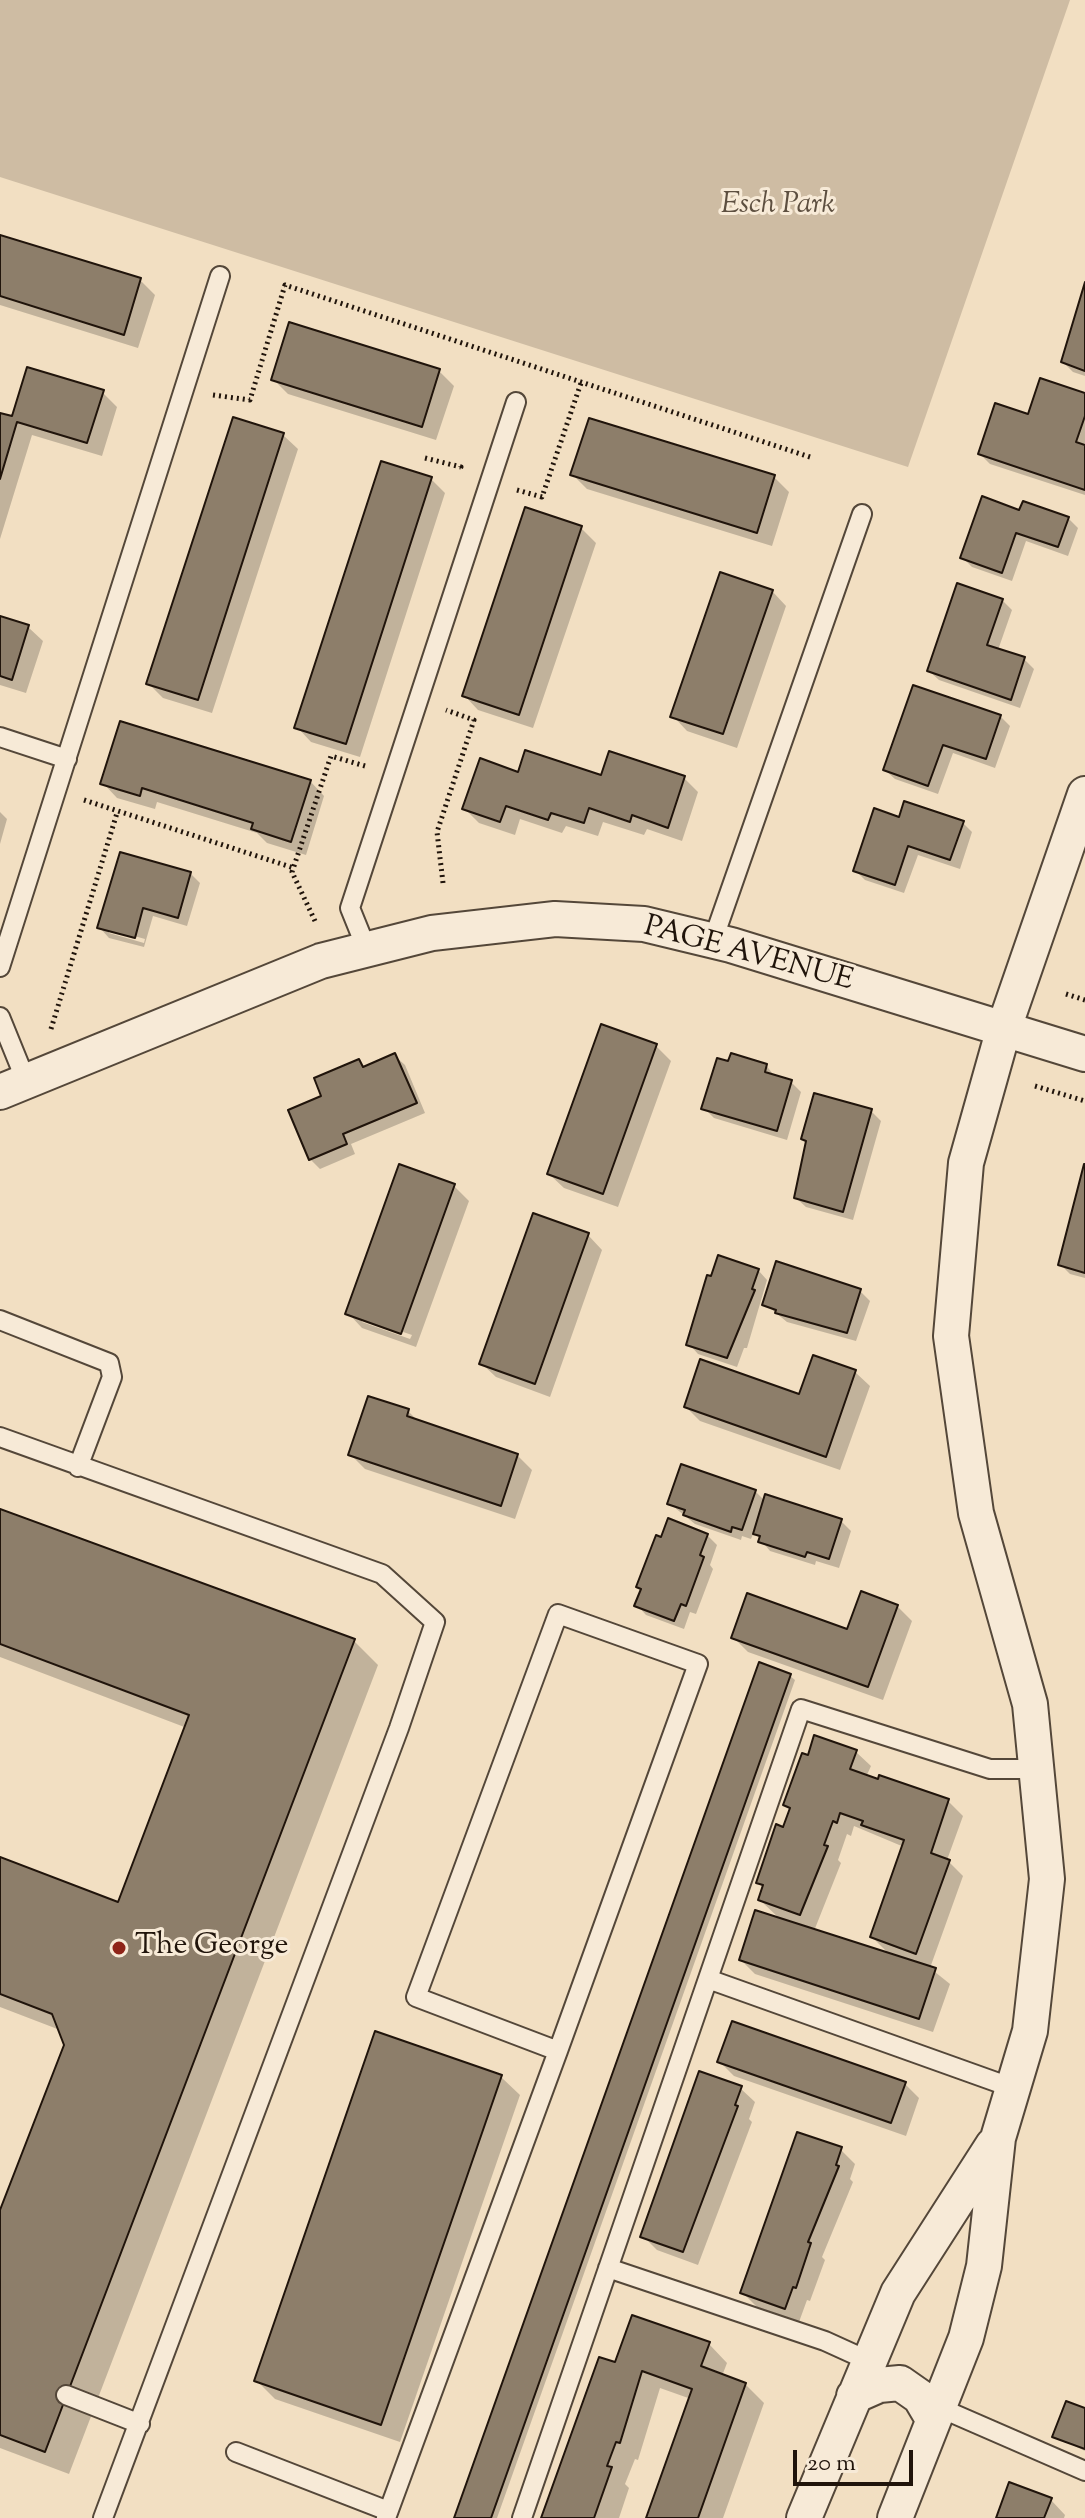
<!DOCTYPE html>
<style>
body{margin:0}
#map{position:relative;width:1085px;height:2518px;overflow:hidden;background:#f2dfc2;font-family:"Sorts Mill Goudy",serif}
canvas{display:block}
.scale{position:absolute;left:793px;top:2450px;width:120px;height:36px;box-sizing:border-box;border:4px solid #20140b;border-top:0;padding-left:10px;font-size:24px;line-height:28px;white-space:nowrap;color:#20140b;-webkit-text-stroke:6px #f7ead7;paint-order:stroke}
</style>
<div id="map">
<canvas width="1085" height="2518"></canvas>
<div class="scale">20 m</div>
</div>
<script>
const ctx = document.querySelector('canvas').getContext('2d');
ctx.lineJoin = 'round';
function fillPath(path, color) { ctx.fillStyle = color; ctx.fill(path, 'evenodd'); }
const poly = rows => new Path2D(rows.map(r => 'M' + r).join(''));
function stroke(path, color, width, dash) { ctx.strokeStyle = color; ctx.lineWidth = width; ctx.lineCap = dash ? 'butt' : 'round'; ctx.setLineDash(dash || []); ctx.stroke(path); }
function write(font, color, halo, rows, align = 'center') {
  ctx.font = font + ' "Sorts Mill Goudy",serif'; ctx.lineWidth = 6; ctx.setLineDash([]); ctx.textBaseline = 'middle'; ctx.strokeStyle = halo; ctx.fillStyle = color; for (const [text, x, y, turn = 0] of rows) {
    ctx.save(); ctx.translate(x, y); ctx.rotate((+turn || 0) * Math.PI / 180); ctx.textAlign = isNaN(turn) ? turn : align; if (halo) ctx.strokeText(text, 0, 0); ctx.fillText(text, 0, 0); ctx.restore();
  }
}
fillPath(poly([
 [0,0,1070,0,908,467,0,177]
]), '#cebca3');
fillPath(poly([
 [0,237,140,280,155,295,138,348,0,305],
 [1085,289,1085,376,1073,372,1063,362],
 [439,371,454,386,436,440,288,394,273,379],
 [102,392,117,407,102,456,32,435,0,539,0,415,14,419],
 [1085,395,1085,495,990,464,980,454,1029,417],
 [283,435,298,449,212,713,163,698,148,683],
 [573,475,774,477,789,492,772,546,587,489],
 [431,479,445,493,360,757,311,742,297,727],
 [526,510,581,528,596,543,533,728,478,710,464,695],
 [1020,512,1068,518,1078,528,1068,556,1026,541,1012,581,972,567,963,558],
 [772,591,786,606,737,748,687,731,673,716],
 [1002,600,1012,610,998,650,1024,659,1034,669,1020,708,939,680,929,671],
 [0,618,28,627,43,641,26,693,0,685],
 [1000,716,1010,726,995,768,953,753,938,794,895,779,885,770],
 [520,774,684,778,698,792,682,841,647,829,644,835,603,822,598,836,566,826,562,833,520,819,515,835,479,823,465,809],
 [310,781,324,796,306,855,267,843,257,833,157,802,155,809,117,798,103,783],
 [0,812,7,819,0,844],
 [900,819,962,822,972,832,960,869,918,855,904,893,865,880,855,870],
 [190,873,200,883,187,926,153,916,144,947,109,938,100,928],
 [109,929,145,939,144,943,109,933],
 [602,1026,656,1046,671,1061,618,1207,564,1188,549,1174],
 [395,1056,405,1065,425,1113,351,1144,355,1154,320,1169,310,1159,324,1097,359,1061,366,1068],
 [766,1065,775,1077,791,1082,801,1092,787,1140,714,1118,704,1108],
 [871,1111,881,1121,853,1220,806,1207,796,1198,808,1144,803,1139],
 [401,1167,454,1186,469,1201,416,1347,362,1328,348,1313],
 [362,1318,412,1335,410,1339,362,1322],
 [1085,1169,1085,1278,1070,1274,1060,1264],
 [588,1235,602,1250,550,1397,496,1377,481,1363],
 [758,1270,767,1280,747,1348,744,1348,737,1367,698,1354,689,1344],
 [860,1291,870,1301,856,1341,787,1322,765,1304],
 [855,1372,870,1386,840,1470,700,1421,686,1407,801,1396],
 [408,1411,420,1423,517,1455,532,1470,515,1519,365,1469,350,1454],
 [755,1491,765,1501,841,1521,851,1531,839,1568,816,1561,815,1565,770,1551,754,1532,751,1539,742,1536,741,1540,695,1524,669,1503],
 [0,1511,354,1641,378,1665,69,2474,0,2448,0,2217,66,2045,60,2030,0,2007,0,1859,119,1904,187,1728,0,1657],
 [707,1535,717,1545,710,1565,713,1569,696,1614,690,1612,684,1629,646,1615,637,1605,642,1591,638,1586,662,1540],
 [897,1606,912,1621,883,1700,748,1652,733,1637,848,1631],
 [790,1676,795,1680,497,2518,456,2518],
 [856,1752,871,1766,866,1777,948,1801,963,1816,947,1860,963,1876,930,1968,950,1984,933,2032,755,1974,741,1960,781,1920,760,1900,764,1888,758,1883,784,1830,791,1811,786,1805,809,1758],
 [854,1826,904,1847,872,1937,891,1956,814,1931,841,1863,838,1860,847,1834,851,1836],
 [719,2061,905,2084,919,2098,906,2136,734,2076],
 [501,2077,520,2095,400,2442,275,2399,256,2380],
 [740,2088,755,2102,749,2119,752,2122,698,2265,657,2250,643,2236],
 [840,2149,855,2164,850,2179,853,2182,822,2257,825,2260,810,2301,807,2300,799,2322,757,2307,743,2293],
 [709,2344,727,2363,722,2376,745,2384,764,2403,723,2518,648,2518,691,2399,660,2388,638,2460,635,2459,625,2484,629,2488,619,2518,543,2518,616,2365],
 [1085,2410,1085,2451,1054,2436],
 [1051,2500,1065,2515,1064,2518,998,2518]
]), '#0003');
const building = poly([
 [0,235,141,278,124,335,0,296,0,235],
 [1085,282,1085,371,1061,362,1085,282],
 [289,322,440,369,422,427,271,380,289,322],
 [27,367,104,390,87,443,17,422,0,479,0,413,12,416,27,367],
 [1040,378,1085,393,1085,416,1076,442,1085,445,1085,490,978,454,995,403,1028,414,1040,378],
 [233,417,284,433,198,700,146,684,233,417],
 [589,418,775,475,757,533,570,475,589,418],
 [381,461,432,477,346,744,294,728,381,461],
 [982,496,1019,510,1023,501,1069,517,1058,547,1016,533,1002,573,960,558,982,496],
 [525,507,582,526,519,715,462,696,525,507],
 [720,572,773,590,723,734,670,717,720,572],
 [957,583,1003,599,987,645,1025,657,1011,700,927,671,957,583],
 [0,616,29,625,12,680,0,676,0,616],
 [913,685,1001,715,986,759,943,745,928,786,883,770,913,685],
 [120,721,311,780,291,842,251,829,253,823,142,788,140,796,100,784,120,721],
 [525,750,601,775,609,751,685,776,668,828,632,815,630,822,589,808,584,823,551,813,548,820,506,806,500,822,462,809,480,758,518,772,525,750],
 [904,801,964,821,950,860,908,846,895,885,853,871,874,808,899,817,904,801],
 [120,852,191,872,178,918,143,908,135,938,97,928,120,852],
 [601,1024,657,1044,603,1194,547,1174,601,1024],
 [395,1053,417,1103,343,1134,347,1144,309,1160,288,1110,321,1096,314,1078,359,1059,363,1067,395,1053],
 [731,1053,767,1064,765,1072,792,1080,777,1131,701,1109,717,1058,728,1061,731,1053],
 [814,1093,872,1109,843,1212,794,1198,806,1141,801,1139,814,1093],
 [399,1164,455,1184,401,1334,345,1314,399,1164],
 [1084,1164,1085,1164,1085,1273,1058,1265,1084,1164],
 [533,1213,589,1233,535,1384,479,1364,533,1213],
 [718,1255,759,1269,752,1289,755,1290,727,1358,686,1345,707,1275,711,1276,718,1255],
 [776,1261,861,1289,847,1333,775,1313,776,1310,762,1305,776,1261],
 [813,1355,856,1370,826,1457,684,1407,700,1359,799,1394,813,1355],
 [368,1396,409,1409,407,1416,518,1454,501,1506,348,1455,368,1396],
 [681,1464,756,1490,742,1530,732,1527,731,1532,683,1515,685,1510,667,1504,681,1464],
 [765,1494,842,1519,829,1559,807,1552,805,1557,758,1542,760,1536,753,1534,765,1494],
 [0,1509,355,1639,45,2452,0,2435,0,2210,64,2045,52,2014,0,1994,0,1857,118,1902,189,1715,0,1644,0,1509],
 [668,1518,708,1534,700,1555,704,1557,686,1606,681,1604,674,1621,634,1606,641,1589,636,1587,656,1535,661,1537,668,1518],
 [861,1591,898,1605,868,1687,731,1638,747,1593,847,1629,861,1591],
 [759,1662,791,1674,491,2518,454,2518,759,1662],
 [814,1735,857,1750,850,1769,878,1779,879,1775,949,1799,931,1853,950,1860,916,1954,870,1937,904,1840,861,1825,863,1821,840,1813,837,1823,833,1821,824,1845,828,1846,800,1915,758,1900,763,1885,756,1883,776,1824,783,1827,790,1808,783,1805,802,1753,808,1755,814,1735],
 [755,1910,936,1968,919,2019,739,1960,755,1910],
 [732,2021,906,2082,891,2123,717,2062,732,2021],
 [375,2031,502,2075,381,2425,254,2381,375,2031],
 [699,2071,742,2086,735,2105,738,2106,683,2252,640,2237,699,2071],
 [797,2132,842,2147,836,2165,839,2166,808,2242,811,2243,796,2288,793,2287,785,2309,740,2293,797,2132],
 [632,2315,710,2342,701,2366,746,2383,698,2518,646,2518,692,2389,642,2371,620,2443,616,2442,607,2466,612,2467,594,2518,541,2518,599,2357,615,2362,632,2315],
 [1066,2401,1085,2408,1085,2449,1052,2437,1066,2401],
 [1009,2482,1052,2498,1044,2518,996,2518,1009,2482]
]);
fillPath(building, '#8d7e6a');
stroke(building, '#20140b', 2);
const lane = poly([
 [0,737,67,759],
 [713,940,862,514],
 [367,950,350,908,516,402],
 [0,967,220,276],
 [0,1017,26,1081],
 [0,1320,109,1363,112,1377,78,1467],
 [0,1437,382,1574,435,1622,399,1728,103,2518],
 [708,1979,1013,2088],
 [608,2268,825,2341,869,2361],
 [66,2395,140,2424],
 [938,2407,1085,2471],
 [236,2452,388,2511],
 [386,2518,558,2051,698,1664,558,1614,416,1997,558,2051],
 [522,2518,801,1709,990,1769,1036,1769]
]);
const street = poly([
 [0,1092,321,961,432,933,555,919,644,924,731,945,1085,1054],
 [854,2396,879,2385,900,2383,920,2397,933,2419],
 [804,2518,898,2293,993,2145],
 [895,2518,966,2338,984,2266,998,2138,1030,2031,1047,1879,1030,1704,976,1513,951,1336,966,1163,1004,1028,1085,794]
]);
stroke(lane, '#544739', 22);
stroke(street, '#544739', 38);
stroke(poly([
 [213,395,250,400,285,285,810,457],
 [425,458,461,467,459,471],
 [517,490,542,497,581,383],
 [84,800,294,868],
 [443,883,437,832,474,720,446,710],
 [315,921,292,872,331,756,365,766],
 [1066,994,1085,1000],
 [51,1029,117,813],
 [1035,1086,1085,1101]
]), '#20140b', 5, [2, 4]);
stroke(lane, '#f7ead7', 18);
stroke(street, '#f7ead7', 34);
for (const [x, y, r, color] of [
 [119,1948,8,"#8f2418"]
]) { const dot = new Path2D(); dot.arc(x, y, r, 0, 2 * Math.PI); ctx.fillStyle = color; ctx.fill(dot); stroke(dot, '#f7ead7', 3); }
write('italic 30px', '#5d4f40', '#f7ead7', [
 ["Esch Park",778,207]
]);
write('30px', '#20140b', '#f7ead7', [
 ["PAGE AVENUE",748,956,15]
]);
write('30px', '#20140b', '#f7ead7', [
 ["The George",135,1948]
], 'left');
</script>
